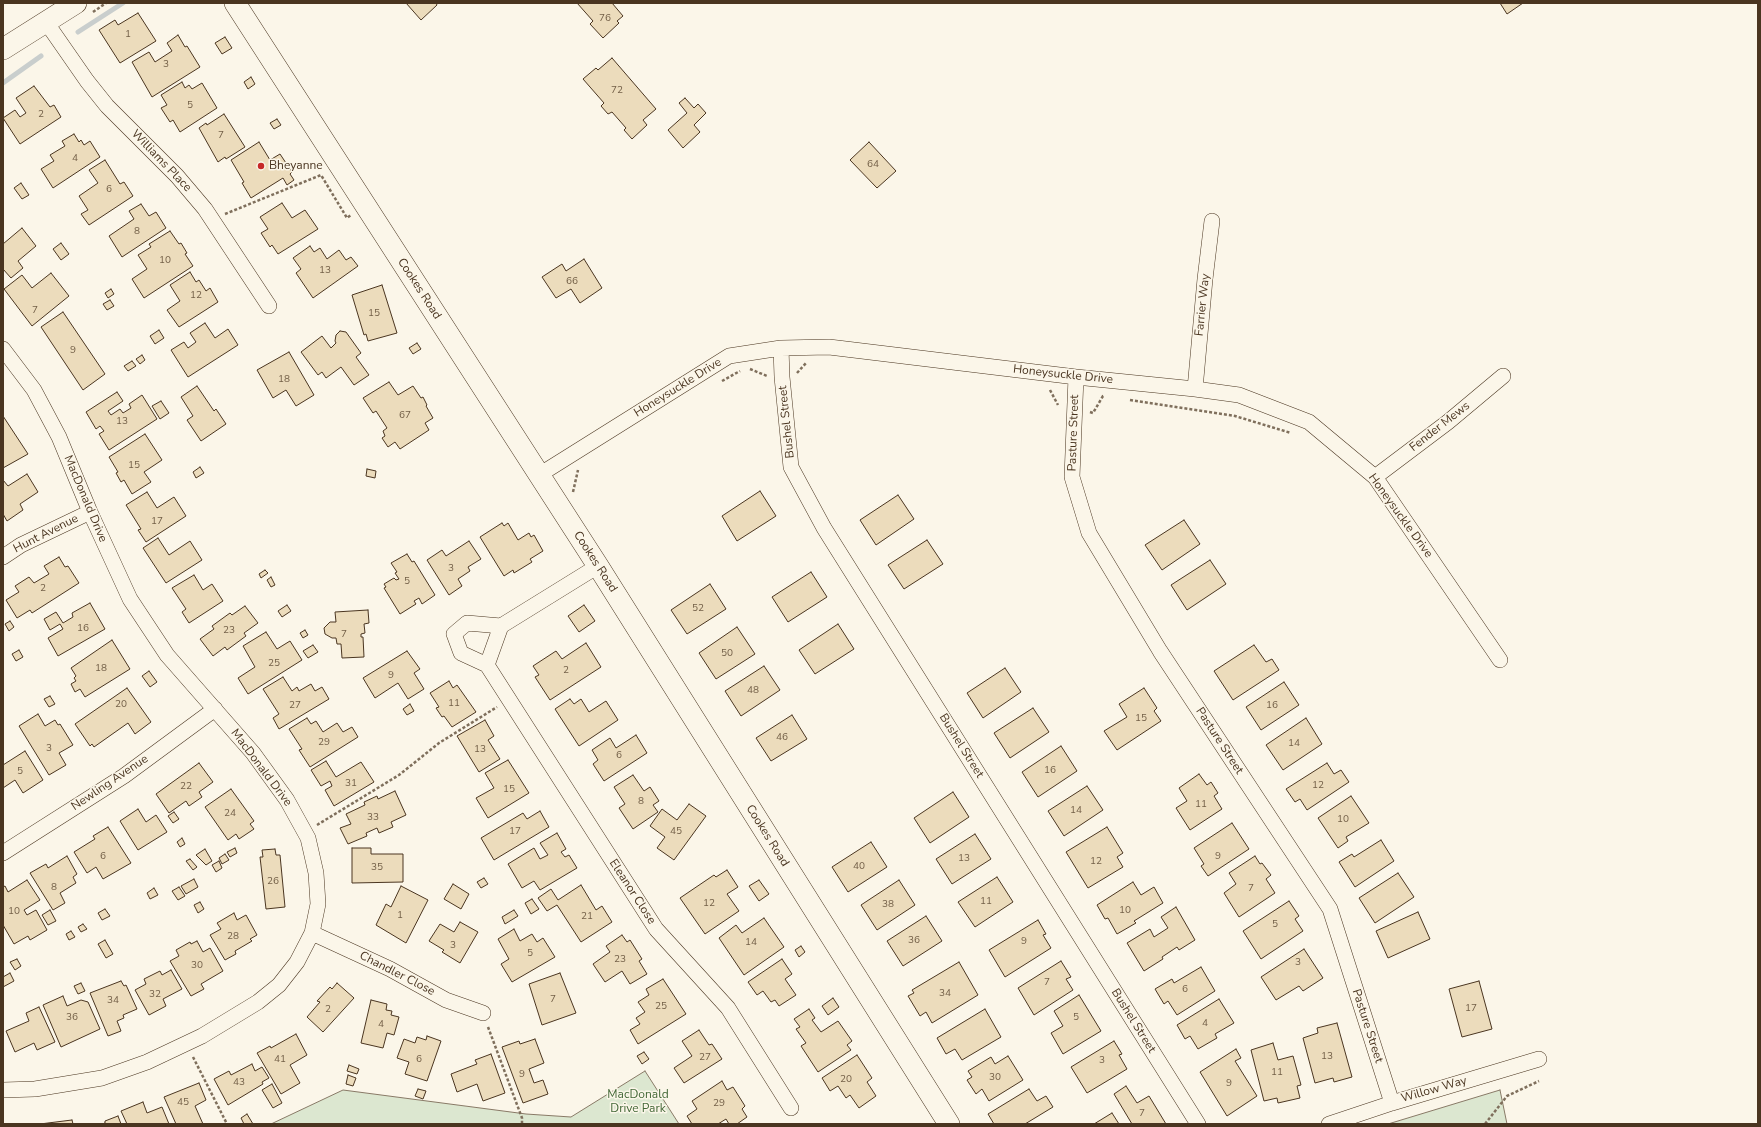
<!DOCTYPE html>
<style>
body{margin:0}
#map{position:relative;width:1761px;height:1127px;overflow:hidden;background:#fbf6e9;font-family:"Nunito Sans",sans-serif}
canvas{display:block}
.frame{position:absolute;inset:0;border:4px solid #4a3520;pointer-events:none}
</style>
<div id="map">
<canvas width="1761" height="1127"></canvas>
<div class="frame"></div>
</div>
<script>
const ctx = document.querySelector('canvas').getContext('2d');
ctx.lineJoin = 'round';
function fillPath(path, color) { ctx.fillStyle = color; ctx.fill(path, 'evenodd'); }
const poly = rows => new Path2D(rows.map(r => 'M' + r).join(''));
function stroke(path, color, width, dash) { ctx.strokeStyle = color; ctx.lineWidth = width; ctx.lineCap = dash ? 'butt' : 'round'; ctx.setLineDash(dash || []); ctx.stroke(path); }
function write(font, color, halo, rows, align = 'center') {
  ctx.font = font + ' "Nunito Sans",sans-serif'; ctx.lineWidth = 3; ctx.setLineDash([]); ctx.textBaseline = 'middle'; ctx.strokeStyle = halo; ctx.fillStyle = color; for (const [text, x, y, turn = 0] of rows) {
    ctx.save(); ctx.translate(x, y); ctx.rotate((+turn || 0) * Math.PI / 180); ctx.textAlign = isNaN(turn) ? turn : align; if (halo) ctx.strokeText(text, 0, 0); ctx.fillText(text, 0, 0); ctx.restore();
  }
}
const green = poly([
 [645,1071,679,1124,271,1124,343,1090,526,1114,571,1117,645,1071],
 [1500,1090,1507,1124,1388,1124,1500,1090]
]);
fillPath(green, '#dce7d0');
stroke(green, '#887966', 1);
stroke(poly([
 [78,32,123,3],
 [3,83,41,56]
]), '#c9cecd', 5);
const building = poly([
 [406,3,436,3,437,5,421,20,406,3],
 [577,3,612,3,623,16,617,21,619,23,603,38,590,24,593,21,577,3],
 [1500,3,1523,3,1507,14,1500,3],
 [138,13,156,41,120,63,99,30,115,20,118,25,138,13],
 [178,35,185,47,187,46,200,67,152,97,132,62,149,52,155,62,172,51,167,43,178,35],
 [225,37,232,48,222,54,215,43,225,37],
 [612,58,656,109,643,120,647,125,632,139,624,130,626,128,612,112,608,114,601,106,604,103,583,79,596,68,598,70,612,58],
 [251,77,255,84,248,89,244,82,251,77],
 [182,82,185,88,189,85,192,89,202,83,217,108,180,132,173,120,170,122,161,108,167,105,161,95,182,82],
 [34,86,50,107,54,105,61,117,20,144,3,118,15,110,20,117,26,113,16,98,34,86],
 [685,98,694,108,698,104,706,113,694,125,700,132,683,148,668,130,687,113,679,103,685,98],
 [224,114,245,147,226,159,225,157,218,162,199,128,206,123,207,125,224,114],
 [277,119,281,125,274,129,270,123,277,119],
 [74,134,79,142,81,140,84,145,90,141,100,157,53,188,41,169,54,161,50,155,65,146,62,141,74,134],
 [259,142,270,160,280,154,292,172,290,174,294,180,287,185,283,178,251,198,242,183,244,182,231,160,259,142],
 [869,142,896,171,877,188,850,160,869,142],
 [105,160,120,184,124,182,133,196,89,225,81,214,88,210,79,196,98,183,89,170,105,160],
 [21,183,29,195,22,199,14,188,21,183],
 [282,203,292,218,305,210,318,229,278,254,272,245,270,247,261,233,268,229,260,217,282,203],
 [141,204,149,216,156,212,166,228,122,257,109,236,134,219,129,211,141,204],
 [22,228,36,246,18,261,23,268,11,278,3,269,3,244,22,228],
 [170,231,179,244,181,243,187,253,185,254,193,266,144,298,132,279,147,269,138,255,151,247,149,244,170,231],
 [61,243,69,254,61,260,53,249,61,243],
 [310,246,314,252,320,248,327,259,339,250,346,260,351,257,358,266,313,298,296,273,301,269,293,258,310,246],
 [584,259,602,288,580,303,571,289,556,298,542,277,562,264,566,271,584,259],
 [190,272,196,282,199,280,206,291,210,288,218,302,179,327,167,310,180,301,170,285,190,272],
 [51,273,69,296,32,326,4,289,22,275,32,288,51,273],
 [382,285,397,333,368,341,366,334,364,335,352,295,382,285],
 [111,289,114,294,108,298,105,293,111,289],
 [110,300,114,306,107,310,103,304,110,300],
 [63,312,105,374,83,390,41,327,63,312],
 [205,323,215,338,228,329,238,345,188,377,171,350,184,342,188,348,196,342,190,333,205,323],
 [159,330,164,338,155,344,150,336,159,330],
 [340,331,346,332,361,353,356,357,369,375,354,385,341,367,326,378,322,372,318,375,301,352,322,336,331,348,336,343,335,341,336,335,340,331],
 [417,343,421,349,413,354,409,348,417,343],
 [289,352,314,395,296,406,286,390,273,398,257,370,289,352],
 [142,355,145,360,140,364,136,359,142,355],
 [132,361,136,366,128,371,124,366,132,361],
 [389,382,398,395,413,386,421,398,423,397,427,405,426,406,433,418,425,423,429,430,400,449,395,442,388,447,382,438,385,436,383,431,387,428,376,411,373,413,363,398,389,382],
 [197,386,214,411,216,409,226,424,201,441,187,420,193,416,181,397,197,386],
 [117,392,123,401,108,411,111,415,120,409,123,413,131,408,129,404,142,395,157,419,109,450,99,434,104,431,100,426,96,429,86,412,117,392],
 [161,401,169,413,160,419,152,406,161,401],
 [3,416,28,454,3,468,3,416],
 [145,434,162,460,144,472,151,482,132,494,124,480,121,482,116,473,118,472,109,457,145,434],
 [200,467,204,473,196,478,193,472,200,467],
 [367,469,376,471,375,478,366,476,367,469],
 [27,474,38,492,20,504,23,510,7,521,3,514,3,480,8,486,27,474],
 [760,491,776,516,737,541,722,516,760,491],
 [147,492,157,508,174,497,186,516,146,542,138,530,141,529,126,505,147,492],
 [898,495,914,519,876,545,860,520,898,495],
 [1184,520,1200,544,1162,570,1145,545,1184,520],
 [502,523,504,526,508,523,518,540,529,533,531,537,534,535,543,551,530,559,532,562,514,573,513,570,504,576,480,537,502,523],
 [158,538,169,555,190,541,202,560,166,583,143,548,158,538],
 [927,540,943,564,904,589,888,565,927,540],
 [469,541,481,559,468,567,470,571,458,579,462,586,449,595,427,560,442,550,446,556,469,541],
 [407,554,412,562,414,561,435,595,422,604,419,598,414,601,416,604,400,614,384,588,386,587,384,584,394,578,396,580,399,579,395,573,397,572,391,563,407,554],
 [59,557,65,567,68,566,79,583,32,613,30,610,17,618,6,600,19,592,15,586,29,577,34,583,49,574,44,566,59,557],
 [1210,560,1226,584,1187,610,1171,585,1210,560],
 [265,570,268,573,261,578,259,574,265,570],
 [811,572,827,597,788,622,772,597,811,572],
 [194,575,203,590,212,584,223,601,189,623,182,612,186,609,172,588,194,575],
 [271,577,275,585,271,587,267,580,271,577],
 [710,584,726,609,687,634,671,610,710,584],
 [90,603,105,629,58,656,48,638,63,629,60,624,50,630,44,619,56,612,63,623,73,617,72,613,90,603],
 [287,605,291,611,282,617,278,611,287,605],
 [584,605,595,621,579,632,568,616,584,605],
 [245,606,258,623,244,633,246,636,227,650,225,647,213,656,200,639,214,629,212,626,230,613,232,615,245,606],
 [368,610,369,623,364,624,365,633,361,634,361,637,363,637,364,657,342,658,341,644,337,644,336,638,332,638,325,634,324,628,330,622,336,622,335,612,368,610],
 [10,621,14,627,9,631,5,624,10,621],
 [838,624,854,649,815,674,799,650,838,624],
 [737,627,755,654,716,679,699,653,737,627],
 [305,630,308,635,303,638,300,633,305,630],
 [266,632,277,649,290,641,302,660,248,694,238,678,255,667,243,646,266,632],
 [112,640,130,669,85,697,80,689,75,692,71,684,76,681,74,678,76,676,71,668,112,640],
 [586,643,601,667,550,700,535,677,539,675,533,666,556,651,562,659,586,643],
 [313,645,318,652,308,658,303,651,313,645],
 [1254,645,1266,662,1272,659,1279,670,1233,700,1214,671,1254,645],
 [19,650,23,657,16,661,12,654,19,650],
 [407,651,420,669,414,673,424,689,408,699,398,683,375,698,363,678,407,651],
 [764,666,780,690,741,716,725,691,764,666],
 [1005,668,1021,692,983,718,967,693,1005,668],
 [149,671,157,682,150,687,142,676,149,671],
 [283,677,292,691,297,687,299,691,311,684,315,691,322,687,329,699,279,729,273,718,279,714,263,689,283,677],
 [449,681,453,688,457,685,476,712,452,727,444,716,442,717,436,708,439,707,430,693,449,681],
 [1284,682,1299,705,1261,730,1246,707,1284,682],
 [127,688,151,722,135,734,128,723,94,747,92,744,90,746,75,724,127,688],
 [1144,688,1157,708,1154,711,1161,721,1117,750,1104,731,1127,717,1119,704,1144,688],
 [50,696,55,704,49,707,44,699,50,696],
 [570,699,574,704,581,699,589,712,606,701,618,720,579,746,555,709,570,699],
 [410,704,414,711,407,715,403,709,410,704],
 [1033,708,1049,732,1010,758,994,733,1033,708],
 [38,714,45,726,55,720,58,725,60,724,73,745,59,753,66,765,49,775,19,726,38,714],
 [792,715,807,739,771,761,756,738,792,715],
 [307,718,311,724,316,721,323,732,337,723,343,732,352,727,358,737,310,767,299,750,302,749,289,729,307,718],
 [1306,718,1322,744,1283,770,1266,745,1306,718],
 [485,720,494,736,488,740,500,759,479,772,457,736,485,720],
 [636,735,647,753,604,781,593,764,598,760,592,750,610,738,616,748,636,735],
 [1061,746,1077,771,1038,797,1022,772,1061,746],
 [25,751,43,780,23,793,15,780,3,788,3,765,25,751],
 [508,760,529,793,488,818,476,798,494,788,485,773,508,760],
 [326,761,336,777,361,762,374,782,334,806,325,790,332,786,330,781,321,786,311,770,326,761],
 [199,763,213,782,199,792,202,797,189,806,186,801,169,813,156,794,199,763],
 [1327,763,1334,774,1341,770,1349,782,1307,810,1300,799,1295,802,1286,789,1327,763],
 [1199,774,1207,785,1211,782,1218,793,1214,796,1222,809,1190,830,1176,808,1187,801,1179,788,1199,774],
 [633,775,644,791,650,787,659,801,653,805,658,812,633,829,619,808,625,804,614,787,633,775],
 [1087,786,1103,810,1064,836,1048,811,1087,786],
 [231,789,254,821,250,824,254,829,239,839,236,834,228,840,205,807,231,789],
 [395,791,406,815,391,822,393,827,379,833,377,828,366,833,367,836,348,844,340,828,351,824,346,814,365,805,364,802,377,796,378,799,395,791],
 [953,792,969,817,930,843,914,818,953,792],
 [1351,796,1369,823,1346,837,1348,841,1338,848,1318,818,1351,796],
 [689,804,706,816,674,860,657,848,665,837,650,826,662,809,677,820,689,804],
 [138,809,146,822,156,815,167,832,138,850,120,821,138,809],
 [540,811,549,827,494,860,481,838,523,813,527,819,540,811],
 [174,812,179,819,173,823,168,816,174,812],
 [1232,823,1249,849,1208,876,1201,866,1204,864,1194,848,1232,823],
 [108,827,131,863,103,879,96,867,87,873,74,852,95,839,93,836,108,827],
 [1107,827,1123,853,1117,857,1123,867,1088,888,1066,852,1107,827],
 [557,833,566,849,561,852,565,857,569,855,577,868,540,890,534,881,522,888,508,864,534,848,540,859,548,855,540,843,557,833],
 [975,834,991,859,952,884,936,859,975,834],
 [182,838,185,844,180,847,177,842,182,838],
 [1381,840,1394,861,1355,887,1339,862,1352,854,1354,857,1381,840],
 [871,842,887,867,848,892,832,867,871,842],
 [235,848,237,853,230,857,227,852,235,848],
 [352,848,371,848,371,854,403,854,403,882,352,883,352,848],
 [205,849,212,861,206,865,196,855,205,849],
 [275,849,276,855,280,855,285,907,266,909,260,857,263,857,262,850,275,849],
 [225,854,229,860,222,864,219,858,225,854],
 [67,856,77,874,73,877,76,883,60,893,65,903,53,910,30,873,46,864,48,868,67,856],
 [1255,856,1260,864,1262,863,1271,875,1266,879,1275,893,1239,917,1224,893,1236,884,1229,873,1255,856],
 [190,859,197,867,193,870,186,861,190,859],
 [219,861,222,868,216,872,212,865,219,861],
 [727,870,738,887,727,894,739,911,705,934,680,898,714,875,716,877,727,870],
 [1398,873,1414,897,1375,923,1359,898,1398,873],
 [997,877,1013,902,975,927,958,902,997,877],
 [484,878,488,884,481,888,477,882,484,878],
 [194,879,198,887,186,894,181,886,194,879],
 [27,880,40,900,24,910,27,915,36,910,47,930,30,940,28,936,14,944,3,925,3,887,5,886,8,892,27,880],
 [759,880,769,894,759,901,749,886,759,880],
 [899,880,915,905,877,930,861,905,899,880],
 [1133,882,1141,895,1154,887,1163,903,1134,921,1136,923,1117,934,1108,918,1105,919,1097,905,1133,882],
 [453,884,469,894,461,909,444,899,453,884],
 [581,885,596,910,602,906,612,922,581,942,557,905,547,911,538,898,551,889,558,900,581,885],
 [401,886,428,900,406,943,376,925,386,904,391,907,401,886],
 [179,887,185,896,178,900,172,891,179,887],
 [154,888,158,895,150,899,147,893,154,888],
 [532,899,539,909,531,914,525,903,532,899],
 [1289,901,1299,916,1295,919,1303,931,1261,959,1243,931,1289,901],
 [200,902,204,909,198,913,194,905,200,902],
 [1176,907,1195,940,1179,950,1177,947,1162,957,1163,959,1144,971,1127,943,1150,929,1154,937,1168,928,1161,917,1176,907],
 [105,909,110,916,102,920,98,913,105,909],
 [50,910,56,921,48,925,42,915,50,910],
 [514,910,518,916,505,924,502,917,514,910],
 [1418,912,1430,939,1388,958,1376,931,1418,912],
 [234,913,237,920,246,915,257,935,250,939,252,941,235,951,236,954,225,960,210,935,221,929,217,923,234,913],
 [926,916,942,941,903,966,887,941,926,916],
 [764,918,784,947,744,975,719,938,736,925,742,933,764,918],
 [1038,920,1046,934,1043,935,1051,948,1005,977,989,950,1038,920],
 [460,922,478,932,460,963,442,952,444,950,429,941,440,924,454,932,460,922],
 [83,924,87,929,81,932,78,927,83,924],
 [514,929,520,941,532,934,537,942,543,938,555,957,512,982,501,964,509,959,498,939,514,929],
 [71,931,75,937,69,940,66,934,71,931],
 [622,935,627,942,630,940,642,959,639,961,647,974,630,984,622,971,605,982,593,964,610,952,606,946,622,935],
 [105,940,113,954,106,958,98,944,105,940],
 [197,941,203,952,210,948,223,971,201,984,204,989,191,996,170,961,179,956,176,950,190,942,191,944,197,941],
 [801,946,805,952,799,957,795,950,801,946],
 [1304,949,1323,978,1303,991,1299,986,1276,1000,1261,977,1304,949],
 [17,959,21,966,15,970,10,962,17,959],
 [782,959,792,974,785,979,796,995,779,1006,775,1000,771,1002,763,991,757,995,748,982,782,959],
 [1061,961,1071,977,1066,979,1073,990,1034,1015,1018,988,1061,961],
 [959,962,978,995,932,1023,926,1012,920,1016,908,996,914,993,912,990,959,962],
 [1201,967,1215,991,1177,1015,1168,1001,1164,1004,1155,989,1172,979,1174,983,1201,967],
 [171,970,182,989,163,999,166,1006,149,1015,135,990,146,984,144,979,160,971,162,975,171,970],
 [10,973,14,981,3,987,3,977,10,973],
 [560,973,576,1013,542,1025,529,984,560,973],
 [663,979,686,1014,638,1044,630,1030,640,1024,636,1018,645,1012,638,1002,649,995,646,989,663,979],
 [121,981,124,986,126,985,137,1009,123,1015,124,1018,117,1021,121,1031,108,1036,90,993,121,981],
 [1479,981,1492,1029,1462,1037,1449,989,1479,981],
 [81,983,85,991,78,994,74,986,81,983],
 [337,983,354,998,323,1032,307,1017,320,1002,317,1001,330,987,332,989,337,983],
 [1079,995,1101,1031,1063,1054,1051,1033,1063,1026,1054,1011,1079,995],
 [63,996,67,1006,81,1000,88,1002,100,1029,61,1047,43,1005,63,996],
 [833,998,839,1007,828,1015,822,1006,833,998],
 [1219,999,1234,1023,1215,1034,1217,1038,1198,1049,1190,1036,1185,1039,1177,1025,1219,999],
 [371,1000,387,1004,386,1010,392,1011,391,1015,399,1017,394,1035,387,1033,383,1048,361,1043,371,1000],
 [39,1007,55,1042,37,1050,34,1043,15,1052,6,1031,29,1021,26,1013,39,1007],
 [809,1009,815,1018,812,1020,821,1032,838,1021,852,1041,847,1045,851,1050,818,1072,801,1046,806,1043,796,1029,800,1027,794,1019,809,1009],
 [985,1009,1001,1037,962,1060,955,1049,946,1054,937,1038,985,1009],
 [1337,1023,1352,1077,1334,1082,1333,1078,1315,1083,1303,1038,1318,1033,1317,1028,1337,1023],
 [699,1030,709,1045,712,1044,722,1059,684,1083,674,1068,692,1056,682,1041,699,1030],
 [296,1034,307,1055,290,1065,300,1083,281,1094,257,1053,270,1046,271,1048,296,1034],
 [427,1036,441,1041,427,1081,405,1074,409,1062,397,1058,404,1039,415,1043,417,1037,426,1040,427,1036],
 [535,1039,544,1063,529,1069,534,1083,543,1080,548,1094,523,1103,502,1047,519,1041,520,1044,535,1039],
 [1114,1041,1122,1054,1119,1055,1127,1069,1087,1093,1071,1067,1114,1041],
 [1273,1043,1278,1060,1293,1056,1301,1085,1297,1086,1300,1098,1278,1103,1277,1098,1264,1101,1251,1050,1273,1043],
 [1236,1049,1241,1058,1235,1061,1257,1096,1227,1116,1200,1072,1236,1049],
 [644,1052,649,1059,642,1064,637,1056,644,1052],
 [491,1054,505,1093,483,1101,477,1084,457,1092,451,1074,477,1064,475,1060,491,1054],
 [857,1055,872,1078,867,1082,876,1096,859,1108,850,1095,846,1098,838,1086,830,1091,822,1078,857,1055],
 [1008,1056,1023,1080,989,1101,982,1089,976,1094,967,1080,972,1077,968,1071,991,1057,995,1064,1008,1056],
 [252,1064,255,1071,262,1067,269,1078,262,1082,263,1084,228,1105,214,1079,229,1071,231,1075,252,1064],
 [349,1065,359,1069,357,1074,347,1071,349,1065],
 [348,1075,356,1078,353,1086,346,1084,348,1075],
 [722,1081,727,1090,733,1087,745,1106,742,1109,747,1117,737,1124,729,1124,726,1119,718,1124,692,1124,687,1116,697,1109,692,1101,722,1081],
 [199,1083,206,1100,195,1106,203,1124,176,1124,164,1097,199,1083],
 [272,1084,282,1103,273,1108,262,1090,272,1084],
 [1126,1086,1137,1103,1149,1096,1166,1124,1132,1124,1114,1094,1126,1086],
 [418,1089,426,1091,423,1099,415,1096,418,1089],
 [1029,1089,1037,1101,1046,1096,1053,1107,1025,1124,994,1124,988,1114,1029,1089],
 [143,1102,147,1113,162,1107,169,1124,127,1124,121,1111,143,1102],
 [1112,1113,1119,1124,1094,1124,1112,1113],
 [247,1114,253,1124,244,1124,241,1118,247,1114],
 [118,1116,121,1124,102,1124,105,1123,105,1121,118,1116],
 [72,1120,73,1124,40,1124,72,1120]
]);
fillPath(building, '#ecdcbc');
stroke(building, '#4a3520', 1);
const street = poly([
 [46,22,87,81,107,106,177,176,205,209,269,306],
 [781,348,782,377,791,467,824,528,1198,1124],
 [3,349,34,390,59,437,90,512,130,599,167,655,253,753,287,800,308,838,316,873,318,904,312,933,297,962,279,985,258,1002,202,1036,147,1062,102,1078,35,1089,3,1090],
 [1076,377,1072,477,1089,533,1160,651,1330,909,1392,1103],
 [1195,389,1205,279,1212,221],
 [539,475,729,356,781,348,829,347,1076,377,1195,389,1239,395,1309,422,1375,477,1500,660],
 [1375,477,1448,422,1503,376],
 [3,557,21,545,90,512],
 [598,566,501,626,467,623,454,634,461,653,487,665,656,929,728,1008,791,1108],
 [487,665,501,626],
 [3,853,124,776,215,709],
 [312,933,390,969,446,1000,483,1013],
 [1329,1124,1392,1103,1539,1059]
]);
const secondary = poly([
 [235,3,598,566,949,1124],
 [3,49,76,3]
]);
stroke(street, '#4a3520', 16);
stroke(secondary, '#4a3520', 22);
stroke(poly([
 [93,12,106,3],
 [225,214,321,175,347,218,351,215],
 [750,369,767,376],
 [797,373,806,363],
 [722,381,740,371],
 [1050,390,1058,405],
 [1130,400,1235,416,1291,433],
 [1090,412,1093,413,1103,396,1105,396],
 [573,492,578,470],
 [317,825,399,775,439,743,497,707],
 [488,1027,522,1118,522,1124],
 [193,1057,227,1124],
 [1485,1124,1507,1096,1539,1081]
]), '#7f6f5c', 2.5, [3, 2]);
stroke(street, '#fbf6e9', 15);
stroke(secondary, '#fbf6e9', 21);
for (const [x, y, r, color] of [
 [261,166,4,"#c62828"]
]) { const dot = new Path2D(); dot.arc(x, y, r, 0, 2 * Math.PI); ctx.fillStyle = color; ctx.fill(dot); stroke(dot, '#fbf6e9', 1.5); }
write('10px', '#725f47', null, [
 ["76",605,19],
 ["1",128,35],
 ["3",166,65],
 ["72",617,91],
 ["5",190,106],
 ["2",41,115],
 ["7",221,136],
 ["4",75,159],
 ["64",873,165],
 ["6",109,190],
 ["8",137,232],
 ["10",165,261],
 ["13",325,271],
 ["66",572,282],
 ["12",196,296],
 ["7",35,311],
 ["15",374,314],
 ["9",73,351],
 ["18",284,380],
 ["67",405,416],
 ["13",122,422],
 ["15",134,466],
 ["17",157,522],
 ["3",451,569],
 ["5",407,582],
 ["2",43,589],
 ["52",698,609],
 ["16",83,629],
 ["23",229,631],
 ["7",344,635],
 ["50",727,654],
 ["25",274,664],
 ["18",101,669],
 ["2",566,671],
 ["9",391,676],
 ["48",753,691],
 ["11",454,704],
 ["20",121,705],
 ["27",295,706],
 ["16",1272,706],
 ["15",1141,719],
 ["46",782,738],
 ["29",324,743],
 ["14",1294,744],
 ["3",49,749],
 ["13",480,750],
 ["6",619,756],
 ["16",1050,771],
 ["5",20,772],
 ["31",351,784],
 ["12",1318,786],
 ["22",186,787],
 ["15",509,790],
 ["8",641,802],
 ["11",1201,805],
 ["14",1076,811],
 ["24",230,814],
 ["33",373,818],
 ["10",1343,820],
 ["17",515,832],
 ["45",676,832],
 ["6",103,857],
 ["9",1218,857],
 ["13",964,859],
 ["12",1096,862],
 ["40",859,867],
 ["35",377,868],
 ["26",273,882],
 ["8",54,888],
 ["7",1251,889],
 ["11",986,902],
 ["12",709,904],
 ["38",888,905],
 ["10",1125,911],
 ["10",14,912],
 ["1",400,916],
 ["21",587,917],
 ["5",1275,925],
 ["28",233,937],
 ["36",914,941],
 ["9",1024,942],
 ["14",751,943],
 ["3",453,946],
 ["5",530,954],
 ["23",620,960],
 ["3",1298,963],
 ["30",197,966],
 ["7",1047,983],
 ["6",1185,990],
 ["34",945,994],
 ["32",155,995],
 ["7",553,1000],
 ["34",113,1001],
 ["25",661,1007],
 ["17",1471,1009],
 ["2",328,1010],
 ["36",72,1018],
 ["5",1076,1018],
 ["4",1205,1024],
 ["4",381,1025],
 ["13",1327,1057],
 ["27",705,1058],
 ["41",280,1060],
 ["6",419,1060],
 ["3",1102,1061],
 ["11",1277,1073],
 ["9",522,1075],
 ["30",995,1078],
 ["20",846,1080],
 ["43",239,1083],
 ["9",1229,1084],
 ["45",183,1103],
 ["29",719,1104],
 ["7",1142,1114]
]);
write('12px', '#4a3520', '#fbf6e9', [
 ["Williams Place",161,161,46],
 ["Cookes Road",419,289,57],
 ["Farrier Way",1203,305,-84],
 ["Honeysuckle Drive",1063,375,6],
 ["Honeysuckle Drive",678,388,-32],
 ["Bushel Street",787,422,-96],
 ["Fender Mews",1440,427,-38],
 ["Pasture Street",1074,433,-88],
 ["MacDonald Drive",85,499,67],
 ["Honeysuckle Drive",1400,516,54],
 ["Hunt Avenue",46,534,-27],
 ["Cookes Road",595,562,57],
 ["Pasture Street",1219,741,57],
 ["Bushel Street",961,746,58],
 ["MacDonald Drive",261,768,53],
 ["Newling Avenue",110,783,-34],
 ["Cookes Road",767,836,58],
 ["Eleanor Close",632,892,57],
 ["Chandler Close",397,974,27],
 ["Bushel Street",1133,1021,58],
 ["Pasture Street",1367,1026,72],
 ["Willow Way",1434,1090,-16]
]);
write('12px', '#4a3520', '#fbf6e9', [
 ["Bheyanne",269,166]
], 'left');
write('12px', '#436837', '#fbf6e9', [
 ["MacDonald",638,1095],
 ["Drive Park",638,1109]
]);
</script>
